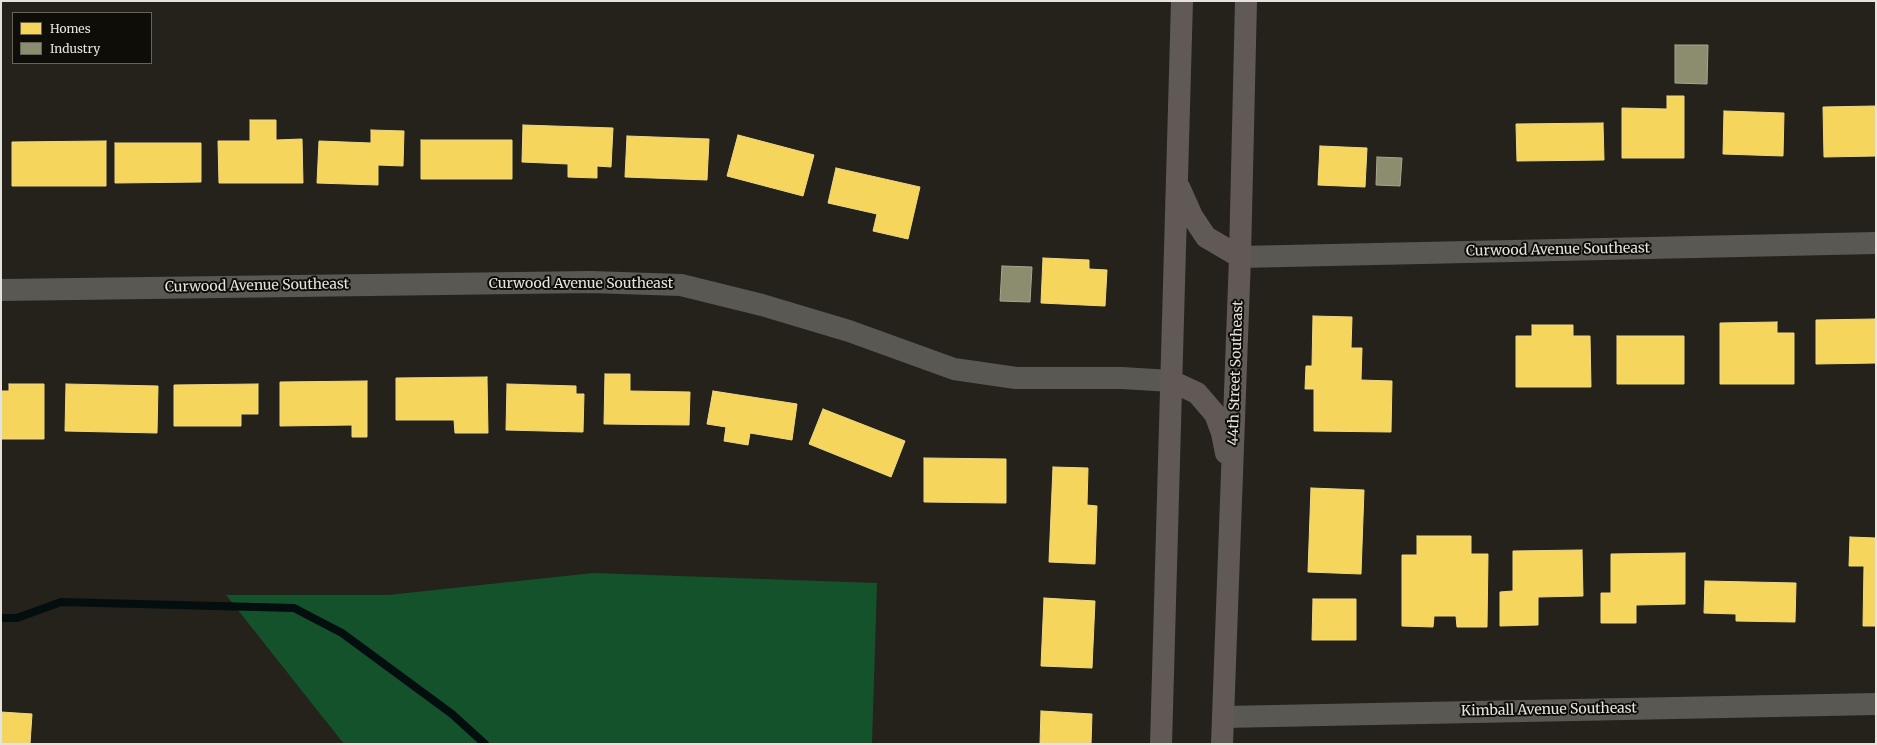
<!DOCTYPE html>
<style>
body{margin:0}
#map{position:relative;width:1877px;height:745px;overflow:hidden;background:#24221b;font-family:Merriweather,serif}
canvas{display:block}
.frame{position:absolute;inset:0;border:2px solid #e6e3db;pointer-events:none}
.legend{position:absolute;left:12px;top:12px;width:140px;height:52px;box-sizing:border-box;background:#0f0d08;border:1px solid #65635c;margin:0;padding:5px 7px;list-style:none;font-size:12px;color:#e6e3db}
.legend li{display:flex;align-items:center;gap:8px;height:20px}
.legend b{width:20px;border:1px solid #65635c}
</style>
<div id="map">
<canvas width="1877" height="745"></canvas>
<div class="frame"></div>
<ul class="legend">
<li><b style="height:11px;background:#f6d55c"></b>Homes</li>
<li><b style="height:11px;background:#8c8c6e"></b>Industry</li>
</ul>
</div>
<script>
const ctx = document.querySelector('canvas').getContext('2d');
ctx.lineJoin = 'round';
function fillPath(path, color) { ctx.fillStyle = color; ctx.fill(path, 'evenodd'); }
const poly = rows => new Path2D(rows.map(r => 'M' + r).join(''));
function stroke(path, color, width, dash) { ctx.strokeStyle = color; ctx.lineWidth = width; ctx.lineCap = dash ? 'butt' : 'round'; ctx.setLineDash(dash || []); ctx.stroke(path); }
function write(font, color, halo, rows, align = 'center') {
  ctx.font = font + ' Merriweather,serif'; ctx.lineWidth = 4; ctx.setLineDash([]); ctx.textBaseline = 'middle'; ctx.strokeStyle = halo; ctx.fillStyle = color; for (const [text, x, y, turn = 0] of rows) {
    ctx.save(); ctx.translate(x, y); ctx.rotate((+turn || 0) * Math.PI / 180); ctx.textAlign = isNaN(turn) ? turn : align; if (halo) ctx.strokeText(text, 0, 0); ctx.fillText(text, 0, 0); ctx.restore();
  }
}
fillPath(poly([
 [593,573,877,583,872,744,344,744,226,595,388,595]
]), '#13522a');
const homes = poly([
 [1667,96,1684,96,1684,158,1622,158,1622,108,1667,109,1667,96],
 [1876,106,1876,156,1824,157,1823,107,1876,106],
 [1724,111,1784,113,1783,156,1723,154,1724,111],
 [250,120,276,120,276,140,302,139,303,183,219,183,218,141,250,141,250,120],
 [1603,123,1604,160,1517,161,1516,124,1603,123],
 [523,125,613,128,611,167,597,166,597,178,568,177,568,164,522,162,523,125],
 [371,130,404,131,403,166,378,165,378,185,317,183,319,141,371,143,371,130],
 [738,135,814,155,803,196,727,176,738,135],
 [627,136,709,139,707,180,625,177,627,136],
 [421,140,512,140,512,179,421,179,421,140],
 [106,141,106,186,12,186,12,142,106,141],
 [115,143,201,143,201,182,115,183,115,143],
 [1320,146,1367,148,1365,187,1318,185,1320,146],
 [836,168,920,187,908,239,873,231,877,214,828,203,836,168],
 [1043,258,1089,260,1089,269,1107,270,1105,306,1041,303,1043,258],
 [1313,316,1352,317,1351,348,1362,348,1361,380,1392,381,1391,432,1314,431,1314,389,1305,389,1306,366,1312,366,1313,316],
 [1876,319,1876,363,1816,364,1816,320,1876,319],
 [1777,322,1777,333,1794,333,1794,384,1720,384,1720,323,1777,322],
 [1532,325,1573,325,1573,336,1590,336,1591,387,1516,387,1516,336,1532,336,1532,325],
 [1617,336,1684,336,1684,384,1617,384,1617,336],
 [605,374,630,374,630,391,690,392,689,425,604,424,605,374],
 [487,377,488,433,455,433,454,420,396,420,396,378,487,377],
 [367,381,367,437,352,437,352,425,280,426,280,382,367,381],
 [9,384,44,384,44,439,1,439,1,391,9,391,9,384],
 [66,384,158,386,157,433,65,431,66,384],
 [258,384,258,414,241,414,241,426,174,426,174,385,258,384],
 [507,384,576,386,576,394,584,394,583,432,506,430,507,384],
 [713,391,797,404,792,440,750,433,748,445,724,441,726,427,707,424,713,391],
 [823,409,905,441,891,477,809,444,823,409],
 [924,458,1006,459,1006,503,924,502,924,458],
 [1053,467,1088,468,1087,505,1097,506,1095,564,1049,562,1053,467],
 [1311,488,1364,490,1361,574,1308,572,1311,488],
 [1417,536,1471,536,1471,554,1488,554,1487,627,1457,627,1456,616,1434,616,1433,627,1402,626,1402,555,1417,555,1417,536],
 [1850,537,1876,538,1876,626,1863,626,1864,566,1849,566,1850,537],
 [1582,550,1583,596,1538,597,1538,625,1500,626,1500,592,1513,591,1513,551,1582,550],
 [1685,553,1685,604,1636,605,1636,623,1601,623,1601,593,1611,593,1611,554,1685,553],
 [1705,581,1796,583,1795,622,1736,621,1736,614,1704,613,1705,581],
 [1044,598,1095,601,1092,668,1041,666,1044,598],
 [1313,599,1356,599,1356,640,1312,640,1313,599],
 [1041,711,1092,714,1091,744,1040,744,1041,711],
 [1,712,32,714,30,744,1,744,1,712]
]);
fillPath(homes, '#f6d55c');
stroke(homes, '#f1d982', 1);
const industry = poly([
 [1675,45,1708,45,1707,84,1675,83,1675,45],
 [1377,157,1402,158,1400,186,1376,185,1377,157],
 [1002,266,1032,267,1030,302,1000,301,1002,266]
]);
fillPath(industry, '#8c8c6e');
stroke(industry, '#a7a68f', 1);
stroke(poly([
 [1,618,17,618,61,602,294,608,342,633,452,714,485,744]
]), '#040e0f', 8);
stroke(poly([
 [1240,257,1876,243],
 [1,290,591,282,681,285,762,305,849,331,954,369,1016,378,1122,378,1171,381],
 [1223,717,1876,704]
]), '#5a5853', 22);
stroke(poly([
 [1179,187,1192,216,1206,237,1240,257],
 [1171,381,1197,393,1215,414,1222,433,1226,453],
 [1161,744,1182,1],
 [1222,744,1240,257,1246,1]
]), '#605956', 22);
write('14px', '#e6e3db', '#0f0d08', [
 ["Curwood Avenue Southeast",1558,250,-1],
 ["Curwood Avenue Southeast",581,284],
 ["Curwood Avenue Southeast",257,286,-1],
 ["44th Street Southeast",1236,373,-88],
 ["Kimball Avenue Southeast",1549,710,-1]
]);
</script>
